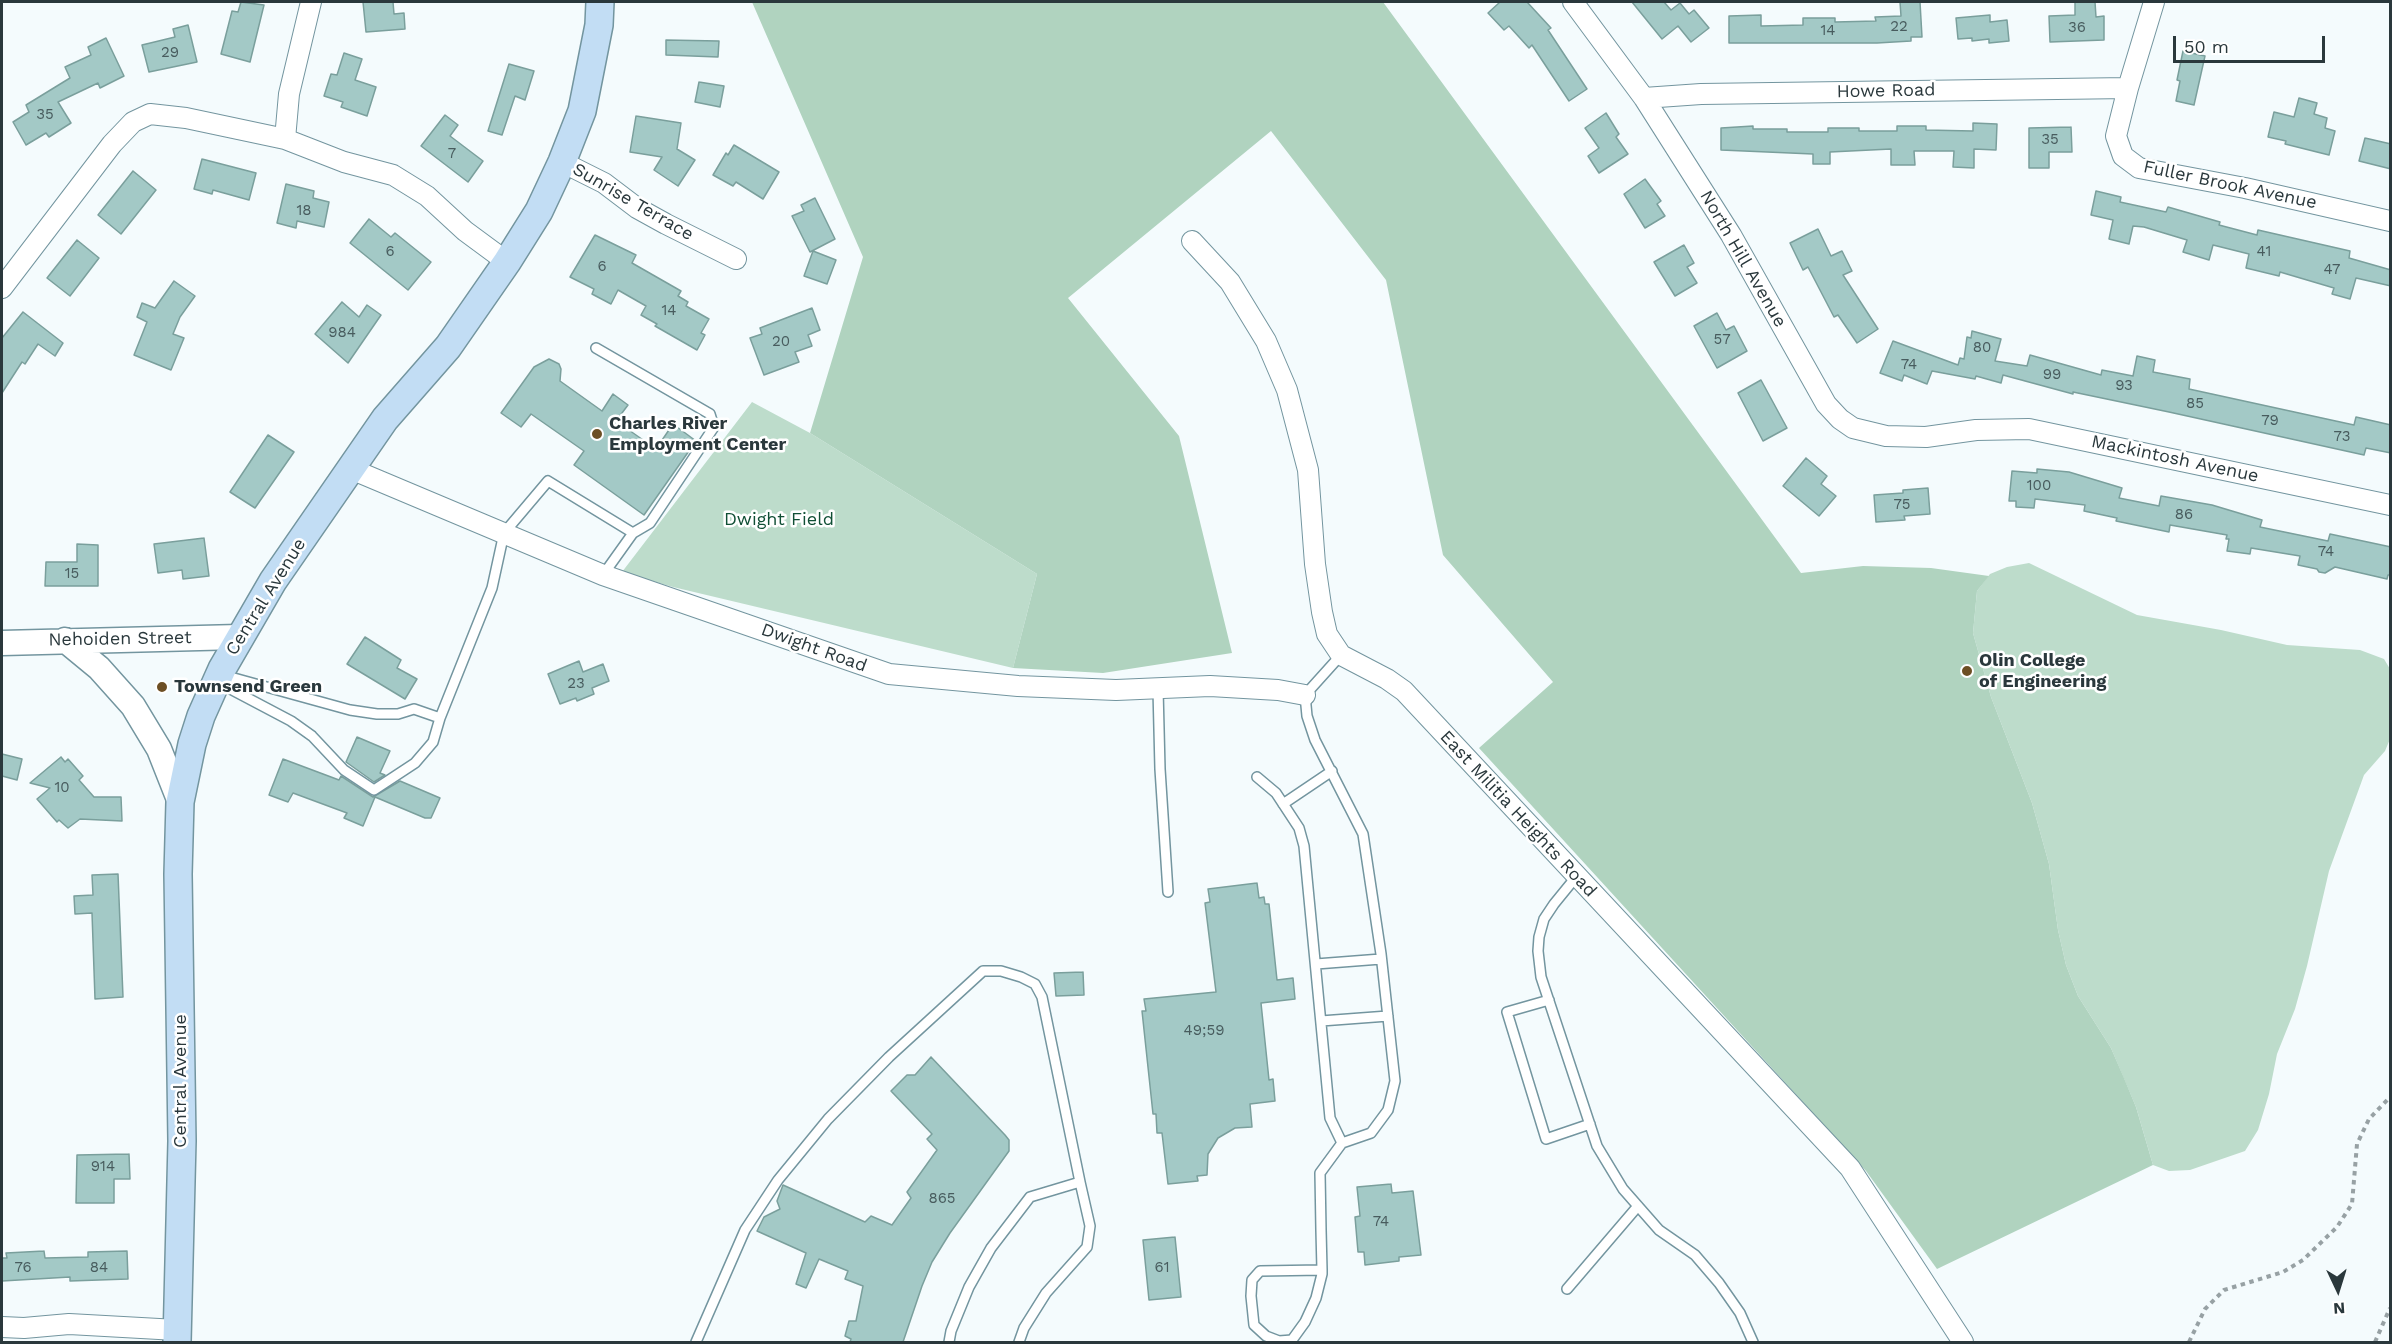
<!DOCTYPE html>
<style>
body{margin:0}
#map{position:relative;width:2392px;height:1344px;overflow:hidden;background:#f4fbfd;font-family:"Work Sans",sans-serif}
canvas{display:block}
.frame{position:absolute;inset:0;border:3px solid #2a383c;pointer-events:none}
.north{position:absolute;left:2308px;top:1260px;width:60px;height:60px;-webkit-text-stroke:4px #fff;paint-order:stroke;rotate:176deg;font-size:16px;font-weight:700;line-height:24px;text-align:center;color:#2a383c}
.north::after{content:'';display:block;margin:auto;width:21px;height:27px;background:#2a383c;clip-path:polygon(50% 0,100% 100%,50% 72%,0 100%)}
.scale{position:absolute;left:2173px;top:36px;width:152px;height:27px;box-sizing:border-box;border:3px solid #2a383c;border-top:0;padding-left:8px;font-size:18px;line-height:21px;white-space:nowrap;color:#2a383c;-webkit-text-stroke:4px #fff;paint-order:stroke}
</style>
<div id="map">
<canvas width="2392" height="1344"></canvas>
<div class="frame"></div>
<div class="north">N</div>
<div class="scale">50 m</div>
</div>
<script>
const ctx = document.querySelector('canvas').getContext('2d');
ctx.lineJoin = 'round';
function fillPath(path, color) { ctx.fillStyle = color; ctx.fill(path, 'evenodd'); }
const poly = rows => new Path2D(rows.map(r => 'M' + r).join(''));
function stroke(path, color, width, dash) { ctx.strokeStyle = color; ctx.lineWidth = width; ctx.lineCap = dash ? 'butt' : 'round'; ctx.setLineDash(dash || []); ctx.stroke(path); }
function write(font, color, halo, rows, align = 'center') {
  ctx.font = font + ' "Work Sans",sans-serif'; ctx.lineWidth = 5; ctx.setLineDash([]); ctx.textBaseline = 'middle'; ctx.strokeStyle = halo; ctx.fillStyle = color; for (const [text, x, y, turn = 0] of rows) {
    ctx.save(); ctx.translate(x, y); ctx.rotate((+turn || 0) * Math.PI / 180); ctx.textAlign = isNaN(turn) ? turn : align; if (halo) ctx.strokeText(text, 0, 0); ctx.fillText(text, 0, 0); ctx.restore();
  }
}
fillPath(poly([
 [752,402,810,433,1037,574,1013,668,673,587,622,572],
 [2029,563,2137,615,2221,630,2287,645,2360,650,2384,659,2390,669,2390,739,2385,751,2364,775,2329,871,2307,966,2295,1009,2277,1054,2269,1094,2258,1130,2245,1151,2190,1170,2169,1171,2153,1165,2136,1107,2111,1048,2078,996,2066,965,2058,930,2049,864,2032,803,1991,697,1973,633,1977,591,1990,574,2007,567]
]), '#bddccb');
fillPath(poly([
 [752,2,1383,2,1801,573,1863,566,1931,568,1989,576,1977,591,1973,633,1991,697,2032,803,2049,864,2058,930,2066,965,2078,996,2111,1048,2124,1078,2136,1107,2153,1165,1937,1269,1866,1171,1479,748,1553,682,1443,555,1386,280,1271,131,1068,298,1179,436,1232,653,1103,673,1013,668,1037,574,810,433,863,257]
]), '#b0d3bf');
const building = poly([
 [241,2,264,5,250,62,221,54,232,11,238,12,241,2],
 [363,2,393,2,394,14,404,13,405,29,366,32,363,2],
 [1500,2,1527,2,1551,28,1548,30,1587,89,1569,101,1532,45,1529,48,1509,26,1504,30,1488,13,1500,2],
 [1632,2,1664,2,1671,10,1680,3,1689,14,1694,10,1709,28,1691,42,1678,26,1662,39,1632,2],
 [1900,2,1920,2,1922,37,1911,37,1911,41,1877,43,1729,43,1729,16,1761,15,1761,26,1803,25,1803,18,1835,18,1835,22,1876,21,1875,17,1901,16,1900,2],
 [2075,2,2095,2,2096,17,2104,16,2104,40,2050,42,2049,16,2075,15,2075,2],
 [1990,15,1990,22,2007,20,2009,41,1989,43,1989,39,1972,41,1972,38,1958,39,1956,18,1990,15],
 [188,25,197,62,149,72,142,45,175,37,173,29,188,25],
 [106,38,124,76,100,88,98,83,58,102,71,123,49,137,46,133,26,145,13,122,29,112,26,105,70,78,65,67,91,55,88,47,106,38],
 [666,40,719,41,718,57,666,55,666,40],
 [2183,51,2205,56,2194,105,2176,101,2180,81,2177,80,2183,51],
 [344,53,362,59,355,80,376,87,367,116,341,107,343,102,324,96,331,74,337,75,344,53],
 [509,64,534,71,525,100,515,96,502,135,488,131,509,64],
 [699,82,724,86,720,107,695,102,699,82],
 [2299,98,2317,103,2314,114,2327,118,2325,128,2335,131,2329,155,2285,144,2286,141,2268,137,2274,112,2294,117,2299,98],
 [1606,113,1619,134,1616,137,1628,154,1599,173,1588,156,1599,148,1585,128,1606,113],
 [445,115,458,125,450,136,483,161,468,182,421,146,445,115],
 [636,116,681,123,677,149,695,160,678,186,654,170,662,157,630,152,636,116],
 [1973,123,1997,124,1996,150,1974,149,1974,168,1953,167,1954,151,1914,151,1915,165,1891,165,1891,149,1830,152,1830,164,1813,164,1813,154,1721,150,1721,128,1753,126,1753,129,1787,129,1787,132,1828,132,1828,128,1859,128,1859,131,1897,131,1897,126,1926,126,1926,130,1973,131,1973,123],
 [2071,127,2072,152,2049,152,2049,168,2029,168,2029,128,2071,127],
 [2365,138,2391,144,2391,169,2359,161,2365,138],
 [734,145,779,172,763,199,736,182,733,186,713,175,726,153,728,155,734,145],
 [202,159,256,173,249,200,213,190,212,194,194,189,202,159],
 [133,171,156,190,121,234,98,215,133,171],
 [1645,179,1661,201,1657,204,1665,216,1645,228,1624,194,1645,179],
 [286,184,314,191,313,198,329,202,324,227,297,221,296,228,277,223,286,184],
 [2096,191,2121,197,2120,202,2166,212,2168,207,2220,222,2219,225,2257,235,2258,230,2350,251,2349,258,2391,270,2391,286,2356,278,2350,299,2332,294,2334,288,2280,272,2279,276,2246,268,2249,254,2213,245,2209,260,2183,252,2187,240,2144,227,2133,226,2129,244,2109,239,2113,220,2091,215,2096,191],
 [815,198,835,239,810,252,792,216,804,211,801,205,815,198],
 [369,219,391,237,395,233,431,262,408,290,350,243,369,219],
 [1818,229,1831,256,1842,251,1852,271,1843,275,1878,329,1857,343,1838,315,1834,317,1808,267,1803,270,1790,243,1818,229],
 [595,235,636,255,632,263,681,291,678,296,688,302,686,306,709,319,701,333,705,335,697,350,655,326,657,324,641,315,646,306,618,290,611,304,592,294,594,289,570,277,595,235],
 [77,240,99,258,70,296,47,278,77,240],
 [1684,245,1694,263,1687,267,1697,283,1675,296,1654,262,1684,245],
 [813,251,836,260,827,284,804,276,813,251],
 [174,281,195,296,180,317,173,334,184,338,171,370,134,355,147,322,137,317,142,303,155,308,174,281],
 [342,302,359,317,367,305,381,315,348,363,315,334,342,302],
 [812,308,820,330,808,335,812,346,795,352,799,362,764,375,750,338,762,334,760,328,812,308],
 [23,312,63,343,55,356,38,344,25,364,22,362,2,393,2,338,23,312],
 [1717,313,1726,330,1734,326,1747,351,1717,368,1694,326,1717,313],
 [1972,331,2001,339,1995,361,2027,366,2030,355,2101,375,2102,370,2133,376,2137,356,2155,360,2153,372,2190,379,2189,389,2354,425,2356,417,2391,425,2391,453,2366,448,2364,455,2169,412,2073,392,2073,394,2003,375,2001,383,1976,376,1975,379,1932,371,1927,384,1904,375,1902,381,1880,373,1893,341,1958,365,1960,358,1964,359,1967,337,1971,338,1972,331],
 [549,359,559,364,561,369,560,381,602,411,613,394,628,405,616,421,656,449,673,424,696,441,644,515,574,465,584,451,531,414,521,427,501,413,534,367,549,359],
 [1761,380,1787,428,1763,441,1738,393,1761,380],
 [268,435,294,452,255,508,230,492,268,435],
 [1806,458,1827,476,1821,484,1836,496,1819,516,1783,486,1806,458],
 [2037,469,2069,472,2122,488,2119,498,2159,506,2161,496,2212,505,2262,520,2260,527,2328,541,2330,534,2391,547,2391,575,2388,575,2387,579,2335,567,2325,573,2319,572,2317,569,2298,565,2300,556,2251,548,2250,554,2227,551,2229,539,2226,539,2227,535,2170,525,2169,532,2116,521,2117,518,2084,511,2085,505,2035,499,2034,508,2016,507,2016,501,2009,501,2012,471,2037,473,2037,469],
 [1928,488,1930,514,1904,516,1905,520,1876,522,1874,495,1903,493,1903,490,1928,488],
 [204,538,209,576,183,579,182,570,158,573,154,544,204,538],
 [77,544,98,545,98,586,45,586,46,562,77,562,77,544],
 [365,637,401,660,397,668,417,679,405,699,347,664,365,637],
 [579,661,583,672,603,664,609,681,592,688,594,694,577,701,576,698,560,704,548,674,579,661],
 [357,737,390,751,380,773,385,775,374,782,346,762,357,737],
 [2,754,22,759,17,780,2,776,2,754],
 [61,757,65,762,68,759,83,776,79,780,94,797,121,797,122,821,80,819,68,828,59,820,57,822,37,799,50,788,30,783,61,757],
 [283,759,339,780,341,776,373,797,400,781,440,798,431,818,425,818,375,797,363,826,344,818,347,813,293,793,288,802,269,795,283,759],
 [118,874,123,997,95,999,92,913,75,914,74,896,93,895,92,875,118,874],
 [1257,883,1259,898,1264,897,1265,904,1269,904,1277,980,1293,978,1295,999,1261,1003,1269,1080,1273,1079,1275,1101,1250,1104,1252,1127,1235,1128,1218,1138,1208,1154,1207,1175,1197,1176,1198,1181,1168,1184,1162,1133,1157,1133,1156,1114,1153,1114,1142,1011,1146,1011,1144,999,1216,992,1205,903,1210,902,1208,889,1257,883],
 [1083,972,1084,995,1056,996,1054,973,1083,972],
 [931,1057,1005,1135,1009,1140,1009,1151,950,1233,932,1262,922,1286,903,1342,850,1342,851,1339,845,1336,849,1321,856,1321,863,1286,845,1279,848,1271,819,1259,806,1288,796,1284,806,1253,757,1231,764,1217,780,1209,777,1201,783,1185,865,1222,871,1216,892,1225,911,1198,907,1192,937,1150,927,1139,932,1134,891,1091,907,1075,915,1075,931,1057],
 [129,1154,130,1179,114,1179,114,1203,76,1203,77,1155,129,1154],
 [1391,1184,1392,1193,1413,1191,1421,1255,1399,1257,1399,1261,1365,1265,1364,1252,1358,1252,1355,1217,1360,1216,1357,1187,1391,1184],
 [1175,1237,1181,1297,1149,1300,1143,1240,1175,1237],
 [44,1251,45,1258,88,1257,88,1252,127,1251,128,1279,70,1281,70,1277,2,1281,2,1258,7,1258,6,1253,44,1251]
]);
fillPath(building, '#a3c9c6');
stroke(building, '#7a9f9c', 1.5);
const service = poly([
 [596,348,710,414,714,427,650,523,633,533],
 [223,675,350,710,377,714,398,714,414,709,440,718,492,588,504,533,548,481,633,533,603,575],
 [219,683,291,721,312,736,344,770,374,790,415,763,433,742,440,718],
 [1158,689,1160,769,1168,892],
 [1257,777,1276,793,1299,828,1304,846,1330,1118,1342,1143],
 [1283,804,1332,771],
 [1576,877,1554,904,1544,919,1539,937,1538,951,1541,977,1597,1146,1623,1189,1659,1230,1695,1255,1719,1283,1740,1313,1753,1342],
 [1316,964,1381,959],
 [1549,1000,1507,1012,1546,1139,1590,1124],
 [1321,1021,1388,1016],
 [1322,1270,1260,1271,1252,1280,1251,1296,1254,1325,1266,1336,1279,1341,1292,1340,1305,1322,1316,1298,1322,1274,1322,1270,1321,1230,1320,1173,1342,1143,1371,1133,1388,1110,1395,1081,1381,954,1363,834,1315,740,1307,716,1305,695,1341,655],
 [1567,1289,1638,1206],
 [696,1342,745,1230,778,1180,828,1119,889,1057,983,971,1001,971,1021,977,1035,984,1042,997,1080,1182,1030,1197,991,1248,969,1287,951,1331,949,1342],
 [1019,1342,1024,1328,1046,1293,1087,1247,1090,1226,1080,1182]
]);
const minor = poly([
 [311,2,289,94,285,139,344,162,393,175,427,196,465,231,507,262],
 [1573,2,1644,98,1731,235,1826,404,1840,419,1853,428,1886,436,1926,437,1976,430,2029,429,2390,505],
 [2154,2,2128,88,2116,136,2123,156,2139,168,2245,188,2390,221],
 [1644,98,1701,94,2128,88],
 [562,162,604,183,637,208,666,224,736,259],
 [1192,241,1230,282,1266,341,1287,390,1308,470,1315,564,1322,612,1327,634,1341,655,1387,679,1404,691,1850,1168,1963,1342],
 [2,288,112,144,133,122,150,114,186,118,285,139],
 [351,469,603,575,889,674,1018,686,1116,690,1210,686,1278,690,1305,695],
 [2,1327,24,1328,69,1324,177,1330]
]);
const tertiary = poly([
 [65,640,99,668,133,706,159,749,180,802],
 [2,643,239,637]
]);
const secondary = poly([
 [177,1342,182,1141,178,874,180,802,192,744,201,716,222,669,273,581,385,419,448,347,507,262,539,211,562,162,582,111,599,25,600,2]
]);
stroke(service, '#73959f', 12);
stroke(minor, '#73959f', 22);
stroke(tertiary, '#73959f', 27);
stroke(secondary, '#73959f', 30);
stroke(poly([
 [2189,1342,2205,1309,2224,1290,2283,1272,2303,1260,2337,1227,2352,1204,2357,1144,2369,1119,2390,1097],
 [2375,1342,2390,1308]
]), '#97a1a4', 4, [4.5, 4.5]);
stroke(service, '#fff', 9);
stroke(minor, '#fff', 20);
stroke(tertiary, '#fff', 24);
stroke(secondary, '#c2ddf4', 27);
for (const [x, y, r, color] of [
 [597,434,6,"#6d4f24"],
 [1967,671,6,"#6d4f24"],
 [162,687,6,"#6d4f24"]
]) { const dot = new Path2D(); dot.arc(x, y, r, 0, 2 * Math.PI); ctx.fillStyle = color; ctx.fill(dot); stroke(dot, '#fff', 2); }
write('15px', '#485c5e', null, [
 ["22",1899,27],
 ["36",2077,28],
 ["14",1828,31],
 ["29",170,53],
 ["35",45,115],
 ["35",2050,140],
 ["7",452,154],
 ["18",304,211],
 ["6",390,252],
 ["41",2264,252],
 ["6",602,267],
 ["47",2332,270],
 ["14",669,311],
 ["984",342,333],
 ["57",1722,340],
 ["20",781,342],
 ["80",1982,348],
 ["74",1909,365],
 ["99",2052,375],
 ["93",2124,386],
 ["85",2195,404],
 ["79",2270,421],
 ["73",2342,437],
 ["100",2039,486],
 ["75",1902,505],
 ["86",2184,515],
 ["74",2326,552],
 ["15",72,574],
 ["23",576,684],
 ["10",62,788],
 ["49;59",1204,1031],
 ["914",103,1167],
 ["865",942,1199],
 ["74",1381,1222],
 ["76",23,1268],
 ["84",99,1268],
 ["61",1162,1268]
]);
write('18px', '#2a383c', '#fff', [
 ["Howe Road",1886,91,-1],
 ["Fuller Brook Avenue",2230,185,12],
 ["Sunrise Terrace",633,202,30],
 ["North Hill Avenue",1743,259,60],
 ["Mackintosh Avenue",2175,459,12],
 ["Central Avenue",266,597,-58],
 ["Nehoiden Street",120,639,-1],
 ["Dwight Road",814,648,20],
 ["East Militia Heights Road",1518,814,47],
 ["Central Avenue",181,1081,-90]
]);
write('bold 18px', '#2a383c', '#fff', [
 ["Charles River",609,424],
 ["Employment Center",609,445],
 ["Olin College",1979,661],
 ["of Engineering",1979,682],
 ["Townsend Green",174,687]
], 'left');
write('18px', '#104f35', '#fff', [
 ["Dwight Field",779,520]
]);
</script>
